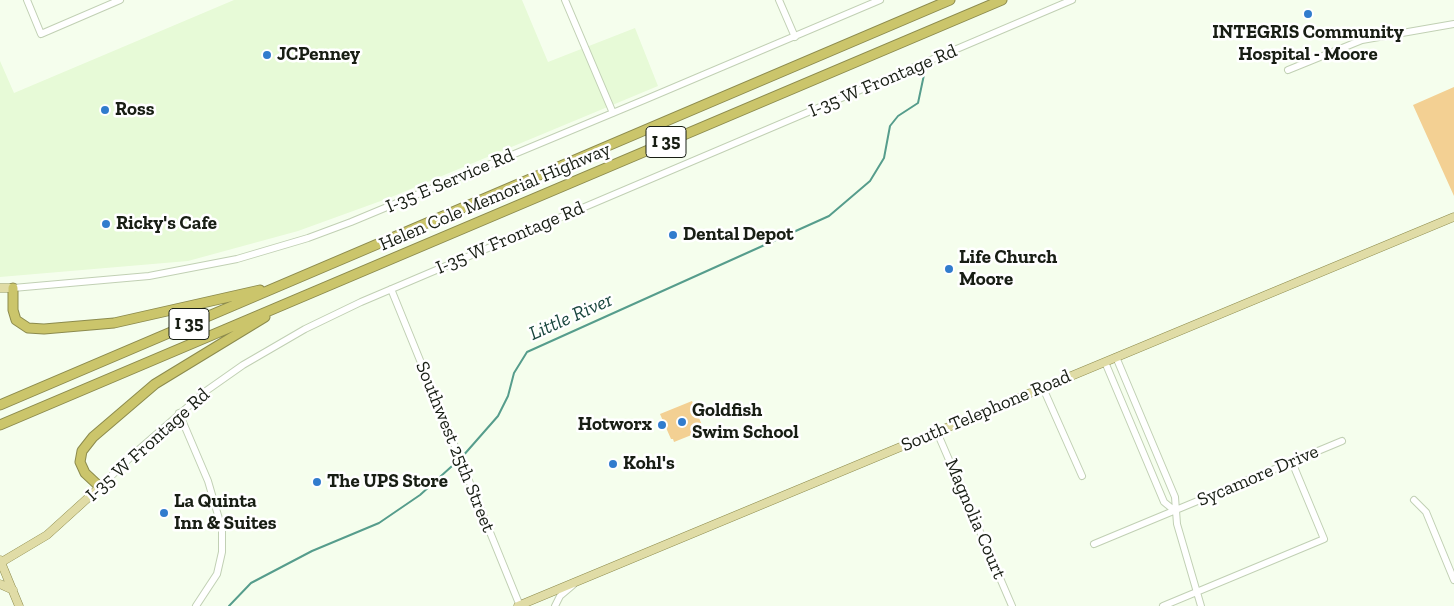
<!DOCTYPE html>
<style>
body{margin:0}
canvas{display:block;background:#f5feed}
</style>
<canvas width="1454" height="606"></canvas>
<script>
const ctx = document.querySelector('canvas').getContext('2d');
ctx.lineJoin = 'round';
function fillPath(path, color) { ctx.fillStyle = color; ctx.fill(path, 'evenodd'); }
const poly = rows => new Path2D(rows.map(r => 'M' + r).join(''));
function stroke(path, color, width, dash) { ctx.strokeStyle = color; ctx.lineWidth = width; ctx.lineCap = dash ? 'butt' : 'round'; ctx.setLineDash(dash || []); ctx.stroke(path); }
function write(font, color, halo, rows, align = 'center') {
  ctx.font = font + ' "Zilla Slab",serif'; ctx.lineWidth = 5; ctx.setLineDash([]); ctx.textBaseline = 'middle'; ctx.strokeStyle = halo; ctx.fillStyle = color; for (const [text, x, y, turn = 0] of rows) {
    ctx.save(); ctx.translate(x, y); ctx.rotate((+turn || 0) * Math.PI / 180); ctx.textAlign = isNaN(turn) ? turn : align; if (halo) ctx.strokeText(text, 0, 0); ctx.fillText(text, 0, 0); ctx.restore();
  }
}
fillPath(poly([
 [234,0,522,0,548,62,635,28,658,86,389,198,298,231,188,261,0,277,0,61,14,93]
]), '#e7fad7');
fillPath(poly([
 [1454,87,1454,196,1413,105],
 [692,401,704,430,674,442,673,439,671,439,660,414]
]), '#f3d093');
stroke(poly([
 [229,606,251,583,312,551,379,523,420,495,462,457,498,416,508,396,514,373,527,352,829,216,870,181,884,158,890,126,898,116,918,103,925,70]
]), '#569d8c', 2);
const minor = poly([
 [27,0,41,34,120,0],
 [565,0,613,113],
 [779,0,795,37],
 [1288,70,1362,40,1454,24],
 [13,288,149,276,237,259,308,238,351,222,644,100,880,0],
 [391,289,520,606],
 [1116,357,1175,497,1177,524,1201,606],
 [1105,362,1164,502,1175,511],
 [1043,388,1082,476],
 [179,413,208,481,222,529,222,552,217,574,196,606],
 [937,432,1012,606],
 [100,487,136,452,206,391,243,365,305,329,361,302,1072,0],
 [1414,500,1426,512,1454,580],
 [1094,544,1342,441],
 [555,606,560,596,573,585],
 [1163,606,1324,539,1292,462]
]);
const major = poly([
 [0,288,13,288],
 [0,560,19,606],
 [0,563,47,535,100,487],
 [0,584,13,590],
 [518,606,1454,217]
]);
const highway = poly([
 [13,288,13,310,16,320,28,328,44,329,114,323,260,290],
 [0,405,950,0],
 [0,425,1002,0],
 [100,487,85,473,80,462,82,451,93,437,155,384,265,317]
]);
stroke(minor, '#c1d0b4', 8);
stroke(major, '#8c8b4d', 9);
stroke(highway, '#8c8b4d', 11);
stroke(minor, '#fff', 6);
stroke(major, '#e0dca6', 8);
stroke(highway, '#cbc56b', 9);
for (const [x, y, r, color] of [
 [1308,14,5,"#317ccd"],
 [267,55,5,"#317ccd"],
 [105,110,5,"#317ccd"],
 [106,224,5,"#317ccd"],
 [673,235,5,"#317ccd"],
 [949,269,5,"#317ccd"],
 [682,422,5,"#317ccd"],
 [662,425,5,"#317ccd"],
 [613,464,5,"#317ccd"],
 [317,482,5,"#317ccd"],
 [164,513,5,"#317ccd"]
]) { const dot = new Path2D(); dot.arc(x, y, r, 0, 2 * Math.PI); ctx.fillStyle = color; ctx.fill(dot); stroke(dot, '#fff', 2); }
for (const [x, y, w] of [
 [666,142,40],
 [189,324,40]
]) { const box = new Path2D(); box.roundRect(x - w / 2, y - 15.5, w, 31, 4); ctx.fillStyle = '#fff'; ctx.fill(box); stroke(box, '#181e14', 1); }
write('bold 18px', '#181e14', null, [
 ["I 35",666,142],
 ["I 35",189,324]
]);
write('bold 19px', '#181e14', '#fff', [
 ["INTEGRIS Community",1308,33,"center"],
 ["Hospital - Moore",1308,55,"center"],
 ["JCPenney",277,55],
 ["Ross",115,110],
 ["Ricky's Cafe",116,224],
 ["Dental Depot",683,235],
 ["Life Church",959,258],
 ["Moore",959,280],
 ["Goldfish",692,411],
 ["Swim School",692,433],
 ["Hotworx",652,425,"right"],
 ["Kohl's",623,464],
 ["The UPS Store",327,482],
 ["La Quinta",174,502],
 ["Inn & Suites",174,524]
], 'left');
write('19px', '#181e14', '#fff', [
 ["I-35 W Frontage Rd",883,81,-23],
 ["I-35 E Service Rd",450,181,-23],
 ["Helen Cole Memorial Highway",495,197,-23],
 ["I-35 W Frontage Rd",510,238,-23],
 ["South Telephone Road",986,411,-23],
 ["I-35 W Frontage Rd",148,445,-42],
 ["Southwest 25th Street",455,447,68],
 ["Sycamore Drive",1258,476,-23],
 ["Magnolia Court",975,519,67]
]);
write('italic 20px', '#18453d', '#fff', [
 ["Little River",571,317,-24]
]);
</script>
